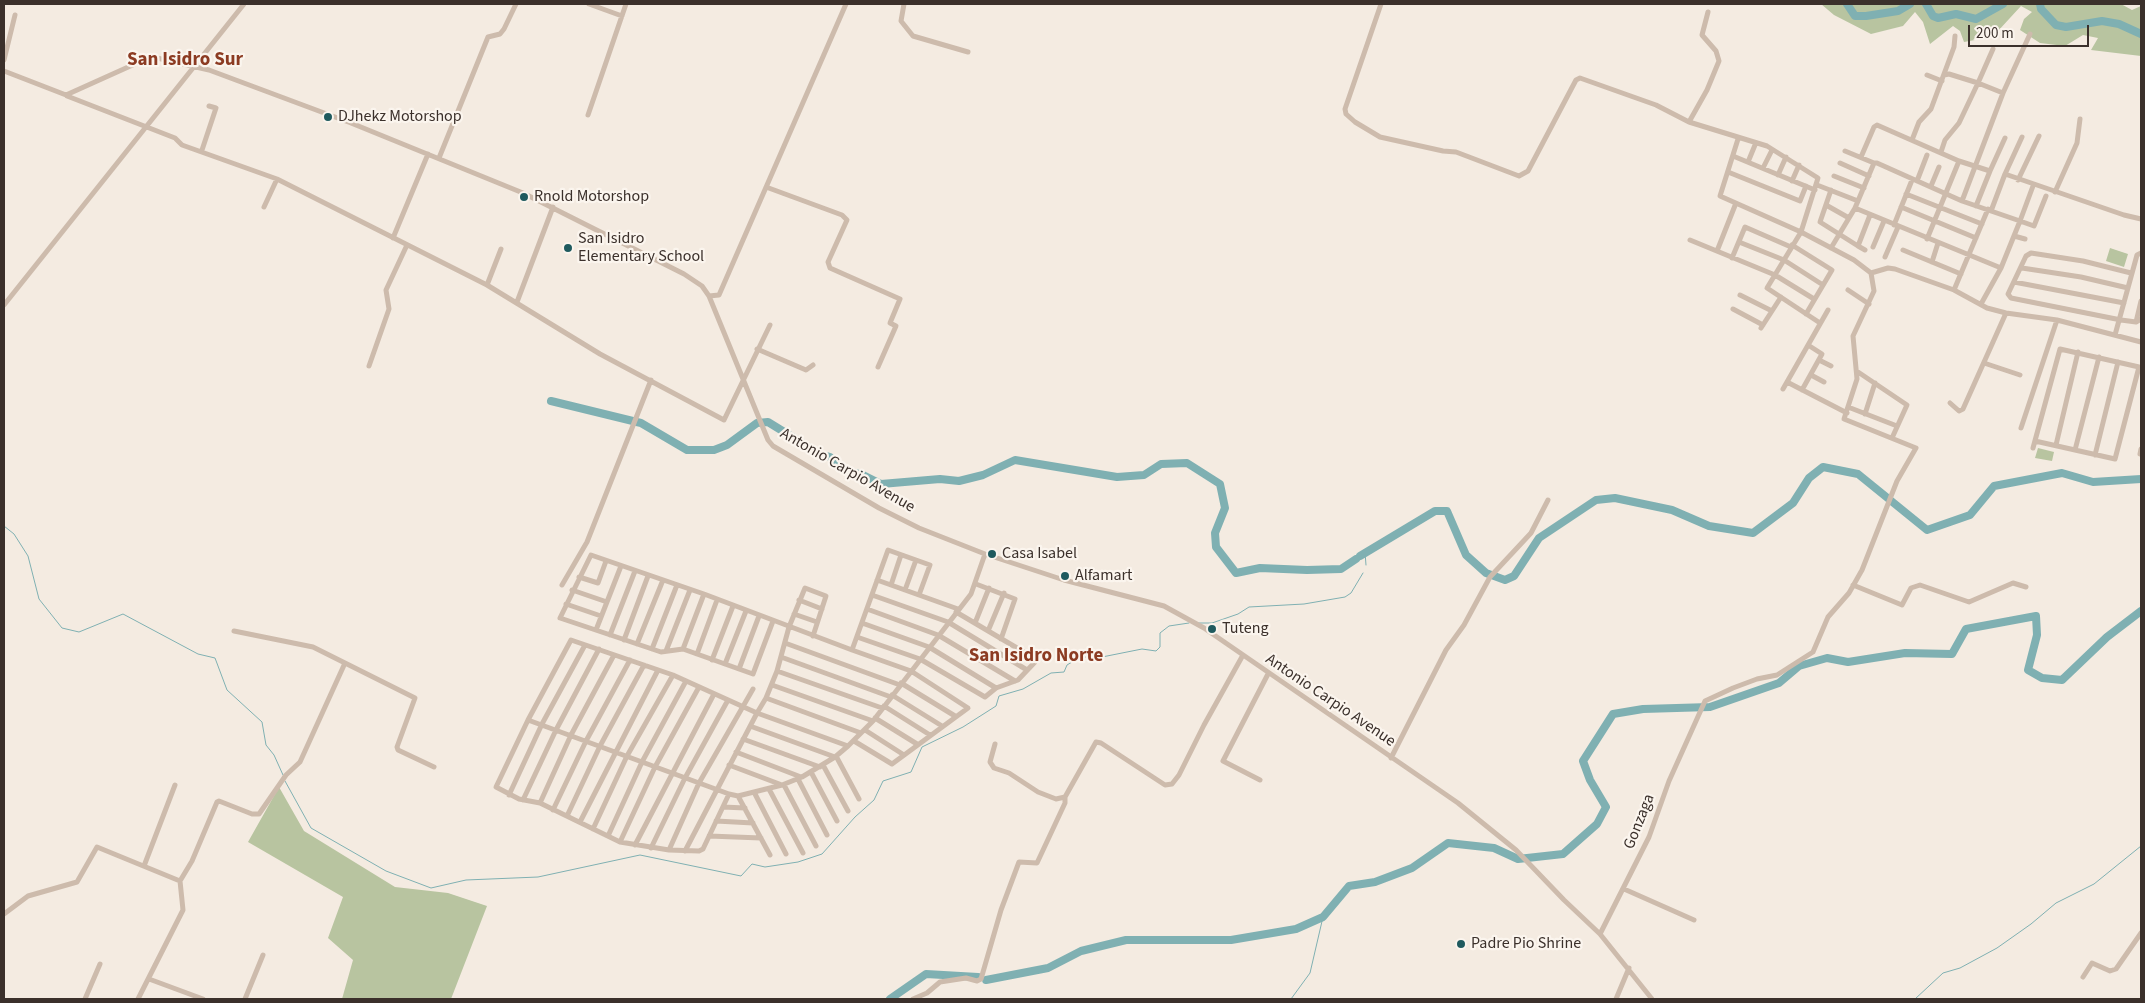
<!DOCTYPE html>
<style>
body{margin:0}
#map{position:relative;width:2145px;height:1003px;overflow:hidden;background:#f4ebe1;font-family:"Source Sans 3",sans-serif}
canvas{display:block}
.frame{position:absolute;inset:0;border:5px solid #3b302b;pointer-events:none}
.scale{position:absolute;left:1968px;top:25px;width:121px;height:22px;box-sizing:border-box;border:2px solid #3b302b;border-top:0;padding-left:6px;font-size:15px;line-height:18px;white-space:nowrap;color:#3b302b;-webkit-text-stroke:4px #fbf5ee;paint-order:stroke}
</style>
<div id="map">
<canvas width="2145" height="1003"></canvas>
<div class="frame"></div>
<div class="scale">200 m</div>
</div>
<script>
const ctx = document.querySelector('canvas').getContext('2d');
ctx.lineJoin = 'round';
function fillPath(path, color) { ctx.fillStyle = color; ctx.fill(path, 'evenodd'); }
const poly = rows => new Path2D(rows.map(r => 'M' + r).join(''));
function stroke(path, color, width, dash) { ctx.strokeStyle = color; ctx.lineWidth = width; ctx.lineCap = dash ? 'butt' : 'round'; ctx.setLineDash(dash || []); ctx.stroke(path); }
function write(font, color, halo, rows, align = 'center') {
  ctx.font = font + ' "Source Sans 3",sans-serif'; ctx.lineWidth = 4.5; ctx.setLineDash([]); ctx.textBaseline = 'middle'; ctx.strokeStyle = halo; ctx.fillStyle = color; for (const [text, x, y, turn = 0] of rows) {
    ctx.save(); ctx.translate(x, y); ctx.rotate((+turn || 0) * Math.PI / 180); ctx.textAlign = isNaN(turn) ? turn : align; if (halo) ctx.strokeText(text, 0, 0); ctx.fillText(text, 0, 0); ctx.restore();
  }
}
fillPath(poly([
 [1821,4,2121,4,2132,10,2141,6,2141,56,2091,50,2098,38,2083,35,2065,46,2040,43,2020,30,2024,19,2032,12,2021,6,1998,31,1986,38,1964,42,1960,31,1953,26,1930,44,1923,22,1915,12,1903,26,1871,34,1834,15],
 [2110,248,2128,254,2124,267,2106,261],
 [2038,448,2054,452,2052,461,2035,458],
 [279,787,304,831,395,887,448,893,487,906,451,999,342,999,353,960,328,938,343,897,248,842]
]), '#b8c4a0');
stroke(poly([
 [4,526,14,534,28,556,39,599,62,628,79,632,123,614,198,654,215,658,227,690,262,722,266,745,274,755,283,775],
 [1365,552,1366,565],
 [1198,623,1212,623,1238,614,1249,607,1304,604,1345,597,1351,593,1363,573],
 [285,781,311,828,386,871,431,888,466,880,538,877,640,855,741,876,752,864,765,867,798,862,822,854,855,817,874,800,883,781,911,772,922,747,963,727,996,706,999,696,1023,689,1051,673,1064,672,1067,665,1082,656,1092,659,1142,649,1156,651,1160,647,1160,633,1169,626,1189,623],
 [1291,999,1310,973,1323,917],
 [1915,999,1943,973,1960,968,1997,948,2031,924,2056,903,2094,884,2141,846]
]), '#7fb0b2', 1);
stroke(poly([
 [1847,4,1855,16,1866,16,1898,11,1910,4],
 [1926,4,1933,16,1938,18,1956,14,1976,19,2003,4],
 [2040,4,2041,9,2056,25,2066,27,2102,21,2119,24,2141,34],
 [551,401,641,423,687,450,714,450,727,445,757,423,768,422,820,454,830,457,845,470,863,475,881,484,940,479,959,481,983,475,1015,460,1117,477,1144,475,1161,464,1187,463,1220,484,1225,508,1215,533,1216,547,1236,573,1260,568,1307,570,1341,569,1356,559],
 [1360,556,1435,511,1447,511,1466,555,1486,573,1505,580,1514,576,1539,538,1596,500,1615,498,1672,510,1709,526,1753,533,1793,503,1809,478,1823,467,1858,474,1927,530,1970,515,1994,486,2062,473,2093,482,2141,479],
 [986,980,1048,968,1081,951,1126,940,1231,940,1296,929,1323,917,1349,886,1375,882,1412,868,1448,843,1494,848,1518,859,1563,854,1597,824,1606,807,1590,780,1583,761,1613,714,1643,709,1710,707,1779,683,1799,666,1827,658,1848,662,1905,653,1952,654,1966,629,2036,616,2037,635,2028,670,2042,678,2062,680,2107,637,2141,611],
 [890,999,926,974,978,977]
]), '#7fb0b2', 8);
stroke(poly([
 [589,4,622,16],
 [904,4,901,21,913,36,968,52],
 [1381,4,1345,109,1346,114,1355,122,1380,137,1443,151,1456,152,1519,176,1528,171,1576,80,1580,78,1656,105,1689,122,1767,146,1818,178,1801,232,1767,288,1820,323],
 [4,60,15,15],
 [4,71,66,95,146,59,157,58,209,70,351,123,523,193,684,274,702,286,709,296,768,440,773,446,879,508,919,528,985,554,1064,580,1164,606,1204,628,1458,803,1516,850,1564,900,1600,934,1652,999],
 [1927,75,1942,81],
 [1944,75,1949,74,1978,83,1993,49],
 [2003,93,2030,34],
 [67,96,175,138,182,145,277,179,487,285,600,354,724,420,770,325],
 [588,115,626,4],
 [1689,122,1707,90,1719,61,1716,51,1702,35,1708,12],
 [1912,140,1919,122,1931,109,1954,47,1955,36],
 [202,150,216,108,209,106],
 [1845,151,1874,163],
 [1941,152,1945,140,1959,123,1978,83,2003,93,1962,201],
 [1733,156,1815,190],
 [1861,157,1874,127,1877,125,1959,161,1990,171,1976,206],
 [439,158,488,37,500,34,504,29,516,4],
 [1748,162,1755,145],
 [1840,163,1869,176],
 [1763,168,1772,150],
 [1990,171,2005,138],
 [1728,172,1800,201,1806,186],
 [2005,174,2022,137],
 [1778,175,1786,157],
 [1834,176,1864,188],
 [2018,180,2039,136],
 [1792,181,1799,165],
 [1917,181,1927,155],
 [1817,185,1858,201],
 [1931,186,1939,167],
 [2033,186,2020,221,2034,226,2046,196],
 [766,187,842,215,847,220,828,262,830,268,900,299,890,323,896,326,878,367],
 [1831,190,1820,222,1858,246,1870,215],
 [2055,192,2077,143,2080,119],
 [1906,194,1982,224],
 [1826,205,1849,218],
 [264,207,277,179],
 [1901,207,1976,238],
 [1855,208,2001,268],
 [1991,211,2005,174,2124,215,2141,219],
 [1894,225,1912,180],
 [2014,236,2025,239],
 [393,238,428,154],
 [1927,239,1959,161],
 [1690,240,1775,275,1814,299],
 [1739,242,1784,260,1823,285],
 [1792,245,1832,270,1806,314],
 [1858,246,1865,250],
 [1873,247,1884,221],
 [1831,248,1855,208,1874,163,1877,163,1962,201,2020,221,2001,268,1981,304],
 [1903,250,1961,274],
 [1717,251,1736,203],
 [1885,257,1898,227],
 [1732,258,1745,227,1791,247],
 [1932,262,1938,243],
 [2022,268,2081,277,2128,288],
 [1871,273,1888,268,1895,269,1954,290,1987,308,2006,313,2057,320,2141,342],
 [2131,273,2083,261,2031,253,2026,256,2008,294,2011,298,2121,320,2136,322,2141,319],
 [2014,282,2124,303],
 [487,285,501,249],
 [1848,290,1869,304],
 [1954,290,1988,209],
 [1740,295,1772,311],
 [709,296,719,295,846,4],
 [517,302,553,207],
 [4,305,244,4],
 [1733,309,1763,325],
 [2136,322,2141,301],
 [1761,328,1781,297],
 [2115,335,2137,255,2141,253],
 [757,349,806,370,813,365],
 [1819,360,1831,366],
 [1984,363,2020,375],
 [369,366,389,309,386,290,407,245],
 [1858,372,1907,405,1892,438],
 [1811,375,1824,382],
 [1787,382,1847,413],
 [1783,389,1828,310],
 [1802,390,1822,354,1808,345],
 [1950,403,1959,411,1963,409,2006,313],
 [1848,407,1897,426],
 [1865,414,1875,383],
 [2021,428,2057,320],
 [2056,445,2078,352],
 [2033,448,2060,349,2139,367,2115,459,2035,441],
 [2075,450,2099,357],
 [2140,454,2141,449],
 [2095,455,2118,362],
 [579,577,598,583,606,561],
 [877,580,958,609],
 [976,584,1015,599,1001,639],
 [562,585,587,542,651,380],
 [891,585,901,555],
 [1853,585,1902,605,1911,588,1920,585,1969,602,2013,583,2026,587],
 [572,590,607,602],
 [905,590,916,560],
 [872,595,948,622,1027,670],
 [799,600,822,609],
 [566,604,601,616],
 [867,609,938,635,1015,681],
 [794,614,817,622],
 [773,621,753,674,683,649,661,652,560,618,591,555,704,594,852,650],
 [862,623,929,647,996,688],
 [975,623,989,588],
 [596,630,621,566],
 [234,631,313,647,415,698,397,747,398,750,434,767],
 [988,631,1004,593],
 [610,635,635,571],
 [857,637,920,659,985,697,996,688,1018,680,1035,662,1034,658,956,612],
 [624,640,648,576],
 [785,643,900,685],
 [637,644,663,580],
 [652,649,677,585],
 [683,649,704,594],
 [666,651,690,590],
 [697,654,717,600],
 [781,657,891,697],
 [712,660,733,606],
 [725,664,746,611],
 [739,669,759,616],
 [777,671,789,627,805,588,826,596,813,636],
 [901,683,955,716],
 [772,685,873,721],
 [892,695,942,726],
 [766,698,777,671,882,708],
 [884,706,930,735],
 [875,718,917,744],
 [528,720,496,787,519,799,540,803,620,842,669,850,699,851,703,849,729,794],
 [750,726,835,757],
 [865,730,904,755],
 [861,733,766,698,757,713,673,675,571,640,528,720,729,794,738,796,782,785,802,777,835,757,848,746,873,721,971,594,985,554],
 [743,739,820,767],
 [854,741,892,764,968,708,911,671,852,650,888,550,930,565,919,595],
 [995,744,990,762,994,768,1009,773,1038,792,1056,799,1065,797],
 [736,752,801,777],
 [836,756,859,799],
 [1391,758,1446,650,1464,625,1490,577,1531,533,1548,500],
 [729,765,782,785],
 [823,765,848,811],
 [811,772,837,821],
 [798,779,827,835],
 [1260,780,1223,761,1268,674],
 [784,785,816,846],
 [769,789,803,853],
 [754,792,786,854],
 [509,795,542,724,585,645],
 [738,796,770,855],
 [523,800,556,730,599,649],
 [540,803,571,735,614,655],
 [723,807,745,808],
 [553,810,586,741,630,660],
 [567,816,600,746,644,665],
 [716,821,753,823],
 [580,822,658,670],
 [593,829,627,756,673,675],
 [608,836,642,762,686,681],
 [709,836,761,838],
 [620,842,655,767,699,687],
 [635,845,714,694],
 [651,848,685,778,728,700],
 [669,850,699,783,753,689],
 [685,851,757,713,848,746],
 [144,866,175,785],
 [1624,889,1694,920],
 [4,914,28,896,77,882,97,847,180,881,192,861,217,802,219,801,252,814,259,814,286,775,300,762,345,663],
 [1600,934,1649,837,1669,781,1705,701,1733,688,1757,679,1777,675,1813,652,1828,617,1849,593,1862,570,1897,481,1916,448,1844,419,1857,379,1853,336,1874,291,1871,273,1854,260,1801,232,1720,196,1738,139],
 [2083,977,2092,963,2110,971,2116,969,2141,933],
 [149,979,203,999],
 [85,999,100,964],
 [138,999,183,910,180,881],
 [245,999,263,955],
 [913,999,927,993,940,982,966,978,977,981,981,979,1001,910,1019,862,1037,863,1065,803,1065,797,1096,742,1101,743,1165,785,1172,784,1179,775,1204,725,1243,655],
 [1616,999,1629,968]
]), '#cdbbac', 5);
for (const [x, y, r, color] of [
 [328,117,5,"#1f5a5e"],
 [524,197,5,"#1f5a5e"],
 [568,248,5,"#1f5a5e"],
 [992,554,5,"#1f5a5e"],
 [1065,576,5,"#1f5a5e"],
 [1212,629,5,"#1f5a5e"],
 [1461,944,5,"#1f5a5e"]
]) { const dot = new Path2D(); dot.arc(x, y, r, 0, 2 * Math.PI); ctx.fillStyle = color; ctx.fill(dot); stroke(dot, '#fbf5ee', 2); }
write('16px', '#3b302b', '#fbf5ee', [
 ["DJhekz Motorshop",338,117],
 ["Rnold Motorshop",534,197],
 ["San Isidro",578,239],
 ["Elementary School",578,257],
 ["Casa Isabel",1002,554],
 ["Alfamart",1075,576],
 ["Tuteng",1222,629],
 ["Padre Pio Shrine",1471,944]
], 'left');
write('16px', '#3b302b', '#fbf5ee', [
 ["Antonio Carpio Avenue",847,471,30],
 ["Antonio Carpio Avenue",1330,701,34],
 ["Gonzaga",1640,822,-68]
]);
write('bold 19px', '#8c3b22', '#fbf5ee', [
 ["San Isidro Sur",185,61],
 ["San Isidro Norte",1036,657]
]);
</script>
